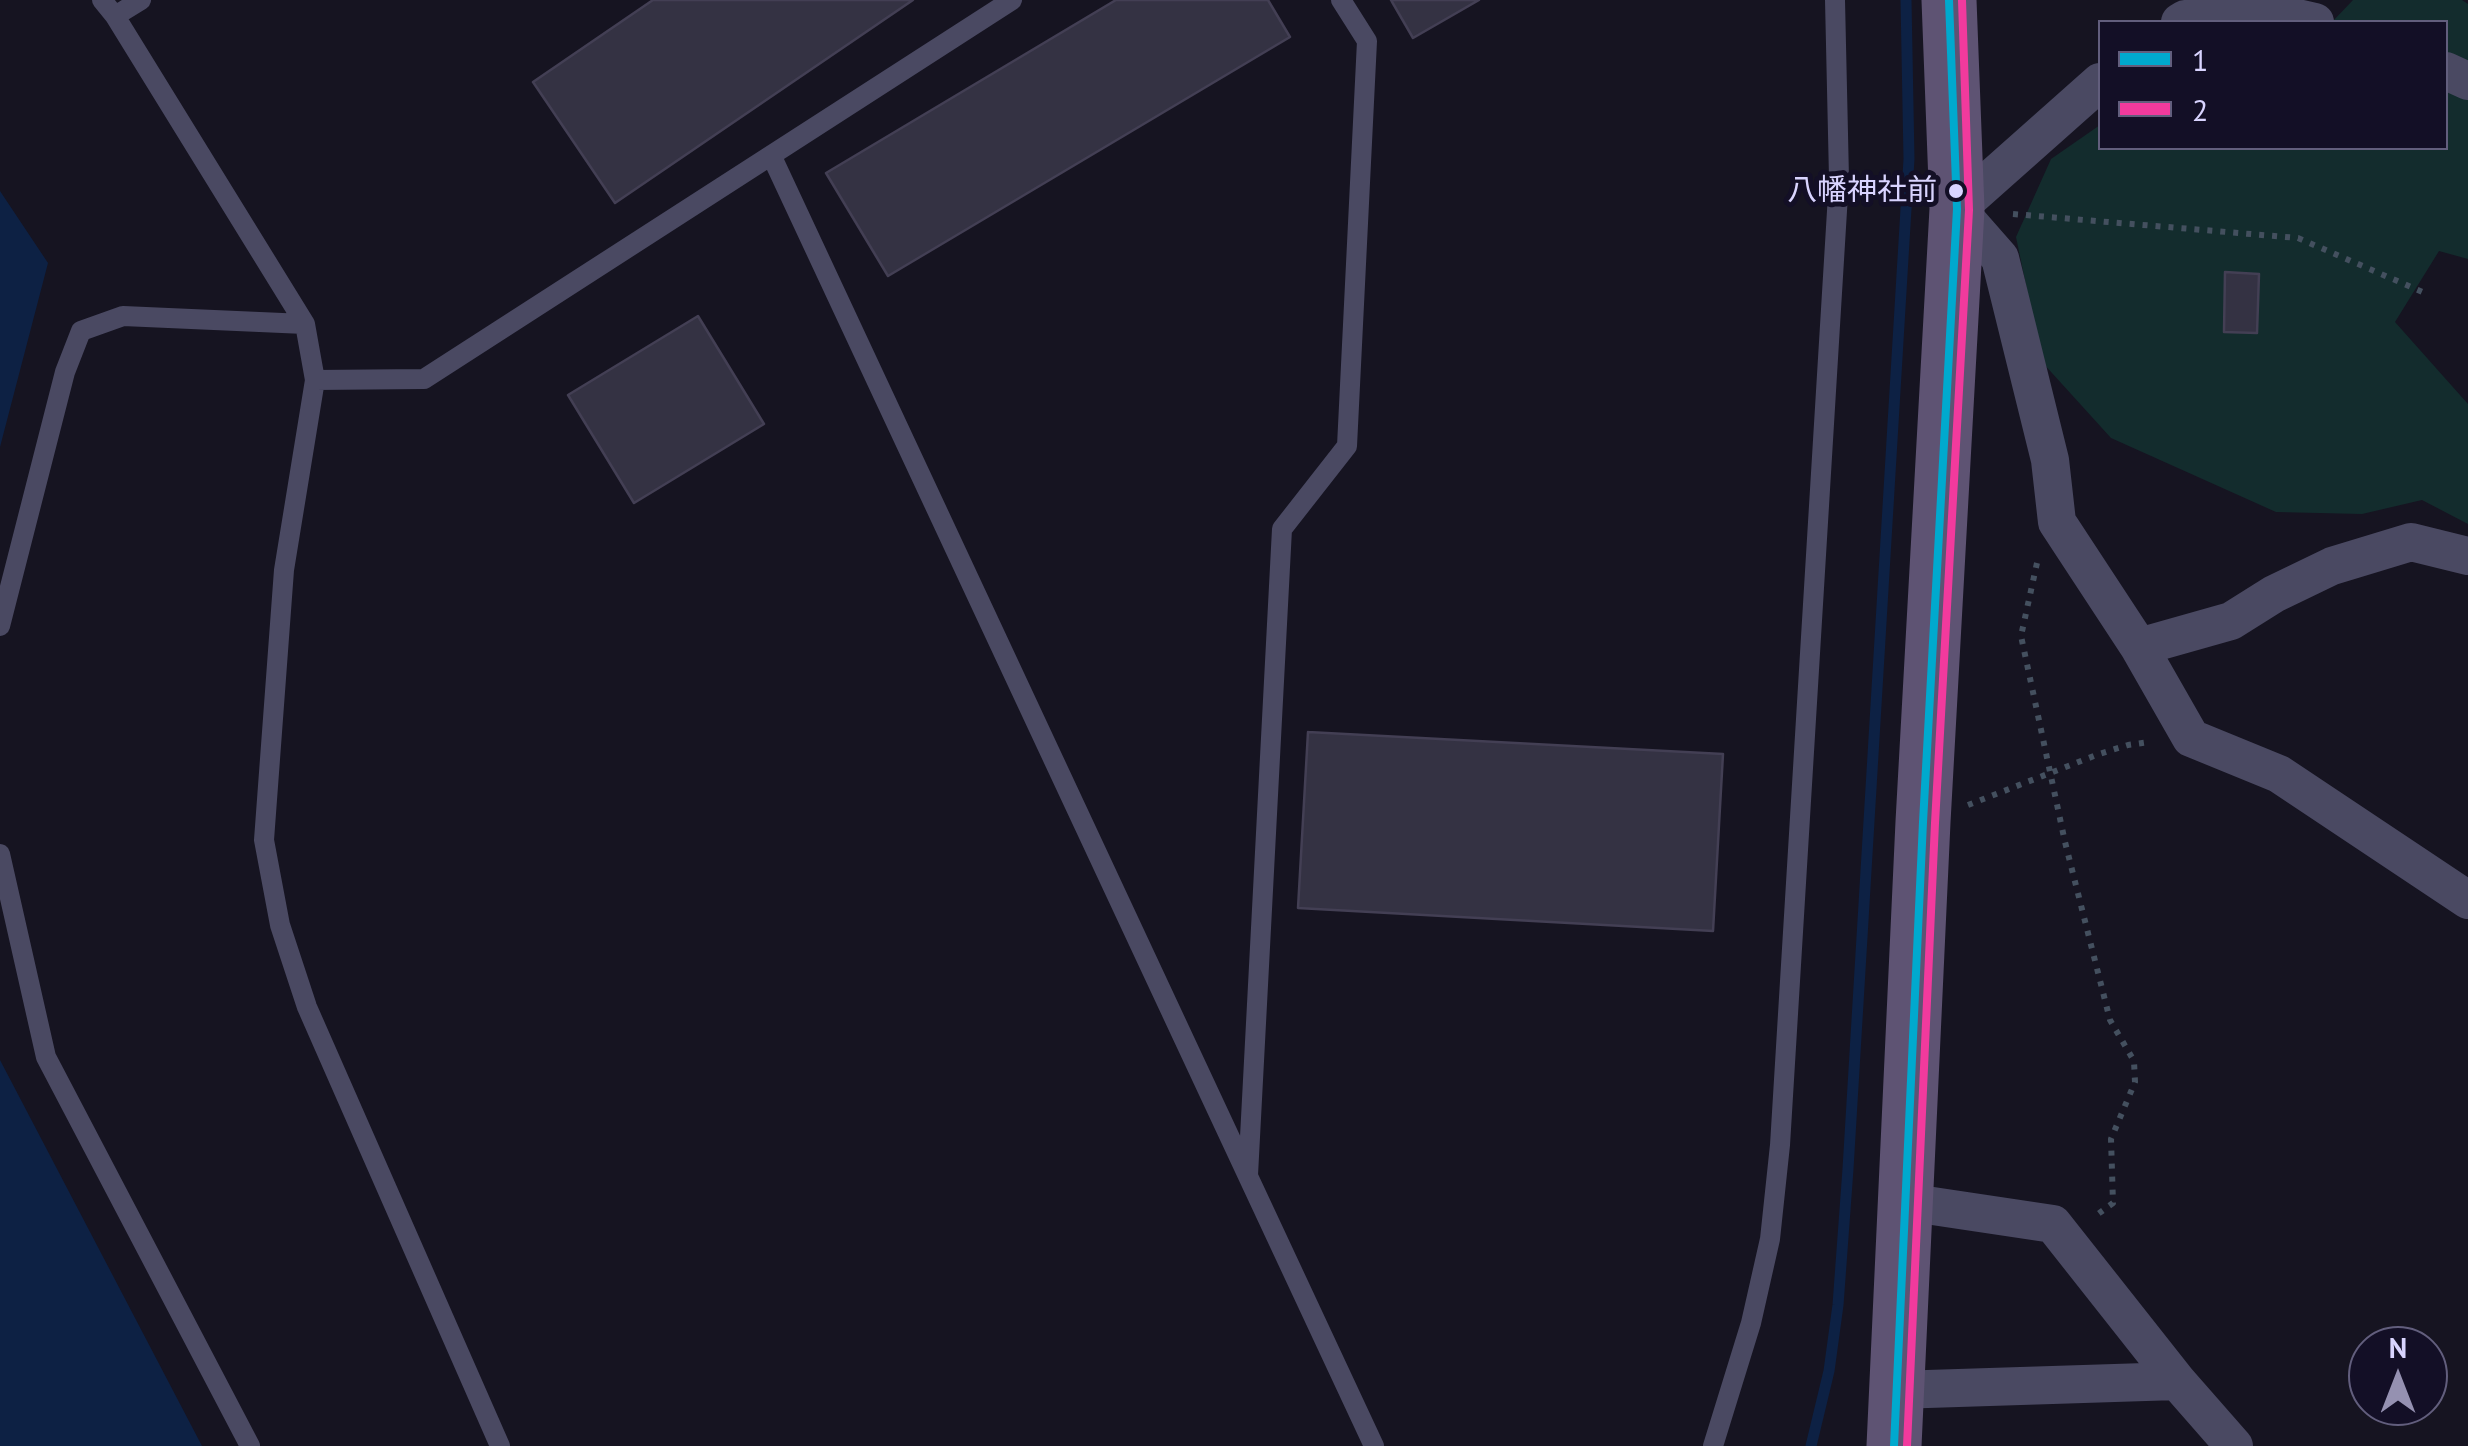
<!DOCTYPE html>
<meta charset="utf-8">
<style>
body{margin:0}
#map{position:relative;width:2468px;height:1446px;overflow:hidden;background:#161421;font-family:"PT Sans",sans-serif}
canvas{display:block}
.legend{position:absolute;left:2098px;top:20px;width:350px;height:130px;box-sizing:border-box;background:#130f26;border:2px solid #625e7d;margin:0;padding:12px 18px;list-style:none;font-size:30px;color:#d9d4ff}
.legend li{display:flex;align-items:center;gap:20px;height:50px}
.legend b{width:50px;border:2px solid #625e7d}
.north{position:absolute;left:2348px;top:1326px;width:100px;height:100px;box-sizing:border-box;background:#130f26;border:2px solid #625e7d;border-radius:50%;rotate:0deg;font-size:28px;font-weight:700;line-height:40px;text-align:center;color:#d9d4ff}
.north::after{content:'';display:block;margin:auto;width:35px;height:45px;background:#9591b1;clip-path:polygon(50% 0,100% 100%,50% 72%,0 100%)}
</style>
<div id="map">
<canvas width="2468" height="1446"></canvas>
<ul class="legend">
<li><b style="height:12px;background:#00a9ce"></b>1</li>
<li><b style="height:12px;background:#f13a9d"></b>2</li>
</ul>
<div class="north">N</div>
</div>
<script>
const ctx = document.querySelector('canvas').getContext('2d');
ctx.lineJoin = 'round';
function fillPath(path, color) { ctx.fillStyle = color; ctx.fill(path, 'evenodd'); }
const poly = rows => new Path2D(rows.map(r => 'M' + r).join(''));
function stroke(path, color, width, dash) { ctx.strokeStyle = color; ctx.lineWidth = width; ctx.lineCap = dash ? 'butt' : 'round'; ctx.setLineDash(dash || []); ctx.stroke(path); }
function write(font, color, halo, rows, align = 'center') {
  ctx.font = font + ' "PT Sans","Noto Sans JP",sans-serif'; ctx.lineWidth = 10; ctx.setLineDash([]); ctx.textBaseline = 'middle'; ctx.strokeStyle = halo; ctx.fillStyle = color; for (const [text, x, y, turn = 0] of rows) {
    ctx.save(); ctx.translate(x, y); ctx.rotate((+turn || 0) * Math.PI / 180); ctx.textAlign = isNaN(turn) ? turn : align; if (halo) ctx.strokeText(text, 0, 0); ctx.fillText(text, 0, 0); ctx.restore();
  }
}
fillPath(poly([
 [2353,0,2462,0,2468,4,2468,259,2439,251,2395,322,2468,404,2468,524,2422,500,2362,514,2276,512,2111,438,2042,362,2016,237,2051,159,2100,125,2100,148,2446,148,2446,22,2332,22]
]), '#132c2d');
fillPath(poly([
 [0,191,48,263,0,447],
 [0,1060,202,1446,0,1446]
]), '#0d2144');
stroke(poly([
 [1811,1446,1829,1371,1838,1305,1848,1169,1909,159,1906,0]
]), '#0d2144', 11);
const building = poly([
 [653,0,913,0,615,203,533,82,653,0],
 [1116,0,1268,0,1290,37,888,276,826,173,1116,0],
 [1391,0,1479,0,1413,38,1391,0],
 [2225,272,2259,274,2257,333,2224,332,2225,272],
 [698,316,764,424,634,503,568,395,698,316],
 [1308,732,1723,754,1713,931,1298,908,1308,732]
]);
fillPath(building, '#343243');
stroke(building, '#433f54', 2.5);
stroke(poly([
 [2013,214,2298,238,2425,293],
 [2037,563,2021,636,2065,842,2110,1020,2134,1061,2135,1082,2111,1139,2113,1203,2094,1217],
 [1968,805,2099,754,2128,745,2149,742]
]), '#44505f', 6, [5, 8]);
stroke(poly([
 [102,0,115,16,141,0],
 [115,16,305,324,315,380,284,570,264,840,280,925,307,1007,500,1446],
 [772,157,1374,1446],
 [315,380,424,379,1012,0],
 [0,626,65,372,81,331,123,316,305,324],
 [0,854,46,1057,250,1446],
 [1248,1175,1282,529,1347,446,1367,41,1341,0],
 [1713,1446,1751,1323,1770,1239,1780,1145,1839,178,1835,0]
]), '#4a4962', 20);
stroke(poly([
 [2180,22,2185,19,2284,15,2315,22],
 [2446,71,2468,81],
 [2100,82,1957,209,2000,258,2050,460,2057,522,2139,647,2191,738,2279,774,2468,900],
 [2139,647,2231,621,2274,594,2332,566,2411,542,2468,556],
 [1906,1202,2053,1224,2177,1381,2234,1446],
 [1896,1390,2177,1381]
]), '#4a4962', 38);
stroke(poly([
 [1894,1446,1923,822,1957,209,1949,0]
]), '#5e5373', 55);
stroke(poly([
 [1894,1446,1923,822,1957,209,1949,0]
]), '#00a9ce', 8);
stroke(poly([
 [1907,1446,1935,823,1969,210,1962,0]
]), '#f13a9d', 8);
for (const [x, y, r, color] of [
 [1956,191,9,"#d9d4ff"]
]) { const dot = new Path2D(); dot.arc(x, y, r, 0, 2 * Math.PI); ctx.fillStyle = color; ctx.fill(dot); stroke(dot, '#130f26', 4); }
write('30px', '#d9d4ff', '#130f26', [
 ["八幡神社前",1937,191]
], 'right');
</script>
